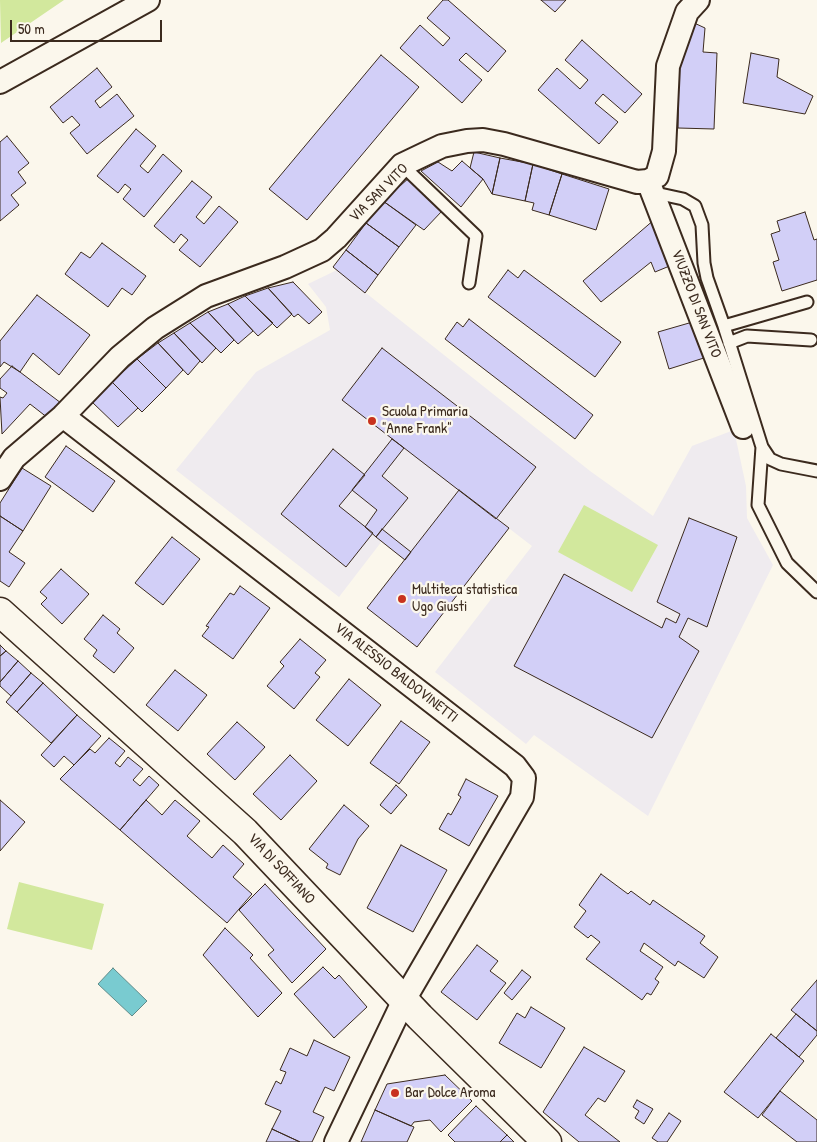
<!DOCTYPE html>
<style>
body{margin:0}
#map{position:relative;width:817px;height:1142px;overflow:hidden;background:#fbf7ec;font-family:"Patrick Hand",sans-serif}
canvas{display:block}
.scale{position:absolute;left:10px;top:20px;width:152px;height:22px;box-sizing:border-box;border:2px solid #3b2a1e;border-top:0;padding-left:6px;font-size:15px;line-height:18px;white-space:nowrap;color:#3b2a1e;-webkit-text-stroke:4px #fbf7ec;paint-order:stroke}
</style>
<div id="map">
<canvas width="817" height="1142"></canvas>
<div class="scale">50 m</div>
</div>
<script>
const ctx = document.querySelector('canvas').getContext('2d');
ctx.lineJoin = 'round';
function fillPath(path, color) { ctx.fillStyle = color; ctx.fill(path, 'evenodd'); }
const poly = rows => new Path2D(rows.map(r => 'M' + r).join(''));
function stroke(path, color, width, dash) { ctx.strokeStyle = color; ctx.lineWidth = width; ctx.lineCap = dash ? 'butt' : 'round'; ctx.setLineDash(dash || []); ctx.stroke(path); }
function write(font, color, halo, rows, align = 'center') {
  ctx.font = font + ' "Patrick Hand",sans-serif'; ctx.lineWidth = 4.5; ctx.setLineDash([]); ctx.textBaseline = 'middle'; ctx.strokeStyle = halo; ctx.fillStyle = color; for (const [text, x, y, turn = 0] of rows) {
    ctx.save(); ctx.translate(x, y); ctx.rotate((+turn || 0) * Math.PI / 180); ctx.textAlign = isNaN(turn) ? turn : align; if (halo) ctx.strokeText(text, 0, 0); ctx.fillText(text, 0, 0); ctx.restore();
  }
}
fillPath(poly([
 [337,270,590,471,653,516,692,446,734,430,746,486,747,518,773,565,648,816,534,735,526,744,435,672,532,546,459,490,411,552,383,530,382,541,339,597,176,470,256,372,330,330,326,307,308,284]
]), '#efebef');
fillPath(poly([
 [0,0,64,0,1,43],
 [584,505,658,545,632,592,558,552],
 [19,882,104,904,92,950,7,929]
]), '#d2e89d');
const water = poly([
 [113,968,147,1001,132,1016,98,984,113,968]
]);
fillPath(water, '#79cbd0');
stroke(water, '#608b89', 1);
const building = poly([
 [443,0,448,0,506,51,488,72,466,53,459,60,482,80,462,103,400,48,420,25,443,46,450,38,427,18,443,0],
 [541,0,566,0,555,12,541,0],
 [692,22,705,28,703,52,717,53,714,129,678,128,679,50,692,22],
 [582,40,642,94,625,113,603,94,595,103,618,122,599,144,538,90,557,68,580,89,588,80,565,60,582,40],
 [751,53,779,59,777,77,813,96,805,114,743,103,751,53],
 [381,55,419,87,307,220,269,189,381,55],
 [97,68,112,87,95,101,100,108,117,94,134,116,87,154,70,133,80,125,72,116,63,123,50,107,97,68],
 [136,129,156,146,140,166,148,173,163,154,182,171,144,217,123,199,131,189,125,184,118,193,97,176,136,129],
 [7,136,29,163,18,172,26,183,11,195,19,205,0,221,0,142,7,136],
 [474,152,500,158,492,194,483,179,470,168,474,152],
 [500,158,533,164,525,201,492,194,500,158],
 [462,161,483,179,461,207,421,171,438,162,452,171,462,161],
 [533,164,562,174,549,215,532,210,534,203,525,201,533,164],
 [562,174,609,189,596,230,549,215,562,174],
 [409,178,442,211,424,230,383,201,409,178],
 [192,181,212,197,196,217,204,224,219,206,238,222,200,267,179,250,188,240,181,234,174,243,154,226,192,181],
 [383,201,416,225,399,247,366,223,383,201],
 [805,212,814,240,817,239,817,280,782,291,773,262,779,260,771,234,780,231,777,221,805,212],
 [655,219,672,265,655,272,651,262,601,302,583,281,655,219],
 [366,223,399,247,378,275,346,250,366,223],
 [102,243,146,276,132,295,122,288,108,307,65,274,81,252,90,258,102,243],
 [346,250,378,275,365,293,333,267,346,250],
 [508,270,518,278,524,270,621,342,595,377,488,297,508,270],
 [293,282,322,312,309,324,298,314,294,317,268,288,293,282],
 [268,288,292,314,277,328,245,296,268,288],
 [37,295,90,335,59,375,33,353,20,372,4,362,0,367,0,341,37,295],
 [245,296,273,323,258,336,228,304,245,296],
 [228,304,253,331,238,344,208,312,228,304],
 [208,312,234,340,221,353,190,323,208,312],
 [469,319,593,415,575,439,445,339,457,322,463,327,469,319],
 [696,321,707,357,669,369,658,332,696,321],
 [190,323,216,348,202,363,174,333,190,323],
 [174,333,200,361,188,375,158,343,174,333],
 [158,343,183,370,166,388,137,359,158,343],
 [382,348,536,467,496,519,342,400,382,348],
 [137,359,166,388,142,412,112,382,137,359],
 [12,366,61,403,48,418,30,404,2,434,0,397,3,398,7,393,0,388,0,379,12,366],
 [112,382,138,408,118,427,92,402,112,382],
 [392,439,404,448,382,476,408,498,376,537,365,527,377,510,352,490,392,439],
 [66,446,115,481,93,512,45,477,66,446],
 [333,449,365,475,339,506,373,533,346,567,281,514,333,449],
 [22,468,51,486,23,531,0,516,0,503,22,468],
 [459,490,509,528,417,647,367,608,459,490],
 [0,516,23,531,9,552,25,563,9,587,0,581,0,516],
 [689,518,737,537,707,627,688,618,679,637,699,651,652,738,514,666,564,574,662,628,666,618,676,623,680,614,657,602,689,518],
 [382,529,411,552,405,560,376,537,382,529],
 [172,537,200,559,163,605,135,583,172,537],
 [61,569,89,594,62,624,41,604,47,598,40,592,61,569],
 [240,586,270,608,233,659,202,636,209,627,206,626,230,593,234,595,240,586],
 [103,615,120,629,117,633,134,648,114,673,93,656,97,650,84,639,103,615],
 [300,639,326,660,315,673,320,677,294,709,267,686,284,666,280,662,300,639],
 [0,645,6,651,0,656,0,645],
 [6,651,18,661,0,682,0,656,6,651],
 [18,661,31,673,11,696,0,686,0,682,18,661],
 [175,670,207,695,178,731,146,705,175,670],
 [31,673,43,683,17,712,6,702,31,673],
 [349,679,381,705,348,746,316,720,349,679],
 [43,683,77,715,51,743,17,712,43,683],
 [77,715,101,736,74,765,64,756,54,767,41,755,77,715],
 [401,721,430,742,399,784,370,763,401,721],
 [237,722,265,747,235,780,207,754,237,722],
 [109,738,125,751,115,763,120,767,128,757,143,769,133,780,140,786,149,776,159,785,120,830,60,779,90,749,95,753,109,738],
 [290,755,317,781,281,820,253,794,290,755],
 [466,779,498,796,469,846,439,829,448,813,451,815,461,797,458,795,466,779],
 [396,785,407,795,391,814,380,805,396,785],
 [0,800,25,822,0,851,0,800],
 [146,800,162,815,175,800,200,821,187,836,212,858,223,845,244,864,233,877,252,894,227,923,120,830,146,800],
 [344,805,369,826,358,839,340,875,326,868,328,864,309,849,344,805],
 [401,845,447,870,413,932,367,908,401,845],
 [601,874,628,894,631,891,650,905,653,900,705,936,700,943,718,957,704,978,678,961,675,966,644,943,640,951,663,967,655,979,659,982,651,995,647,993,642,1000,586,959,600,942,591,935,588,938,574,927,586,911,579,905,601,874],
 [265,884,326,949,292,983,268,955,274,950,239,910,265,884],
 [225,928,253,955,250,958,282,993,258,1017,203,955,225,928],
 [477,945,498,961,490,971,506,983,477,1020,441,992,477,945],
 [323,967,335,979,339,975,367,1007,334,1038,294,994,323,967],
 [522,970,531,977,512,1000,504,993,522,970],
 [817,980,817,1031,791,1010,817,980],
 [531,1007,565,1028,541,1068,499,1043,517,1013,525,1018,531,1007],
 [796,1014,817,1031,817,1035,799,1057,776,1038,796,1014],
 [771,1034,804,1061,758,1118,724,1092,771,1034],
 [314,1040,350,1057,334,1091,325,1087,313,1112,324,1117,312,1142,300,1142,272,1129,281,1111,265,1104,276,1081,281,1084,286,1072,280,1070,290,1048,307,1056,314,1040],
 [584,1047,625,1071,605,1102,598,1098,585,1115,620,1142,579,1142,543,1112,584,1047],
 [445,1075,472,1101,441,1132,430,1120,414,1122,411,1126,375,1110,387,1084,445,1075],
 [780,1091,817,1120,817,1142,797,1142,762,1115,780,1091],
 [637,1100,653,1109,644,1124,635,1118,639,1111,633,1107,637,1100],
 [476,1106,507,1135,500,1142,455,1142,448,1135,476,1106],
 [375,1110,414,1127,407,1142,361,1142,375,1110],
 [669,1113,681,1121,667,1142,658,1142,652,1138,669,1113],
 [272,1129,300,1142,266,1142,272,1129],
 [507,1135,514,1142,500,1142,507,1135]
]);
fillPath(building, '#d2cff7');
stroke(building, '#3b2a1e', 1);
const service = poly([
 [402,165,476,236,469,283],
 [654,196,660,194,683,199,695,206,702,225,704,263,707,278,724,326,762,447,770,459,781,464,817,471],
 [724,326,807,302],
 [729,343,747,336,811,340],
 [762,447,758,505,787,563,817,592]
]);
const minor = poly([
 [0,82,148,0],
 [648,181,743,427],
 [63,416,515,766,524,778,522,797,404,1000,336,1142],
 [0,479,14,458,63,416,120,357,155,328,206,296,285,267,322,250,336,238,402,165,425,154,442,146,467,141,483,140,504,144,637,182,648,181,657,176,664,151,668,66,687,12,698,0]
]);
const tertiary = poly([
 [0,612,245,832,420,1017,547,1142]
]);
stroke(service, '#3b2a1e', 15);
stroke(minor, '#3b2a1e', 26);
stroke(tertiary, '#3b2a1e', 31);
stroke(service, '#fbf7ec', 11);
stroke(minor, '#fbf7ec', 22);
stroke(tertiary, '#fbf7ec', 28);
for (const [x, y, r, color] of [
 [372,421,5,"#c8321e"],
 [402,599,5,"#c8321e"],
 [395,1093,5,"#c8321e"]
]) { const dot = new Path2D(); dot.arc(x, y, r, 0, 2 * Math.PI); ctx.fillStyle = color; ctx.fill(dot); stroke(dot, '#fbf7ec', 2); }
write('15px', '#3b2a1e', '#fbf7ec', [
 ["VIA SAN VITO",379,193,-45],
 ["VIUZZO DI SAN VITO",696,304,69],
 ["VIA ALESSIO BALDOVINETTI",396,673,38],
 ["VIA DI SOFFIANO",281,869,47]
]);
write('15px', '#3b2a1e', '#fbf7ec', [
 ["Scuola Primaria",382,412],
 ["\"Anne Frank\"",382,429],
 ["Multiteca statistica",412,590],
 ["Ugo Giusti",412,607],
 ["Bar Dolce Aroma",405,1093]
], 'left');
</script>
